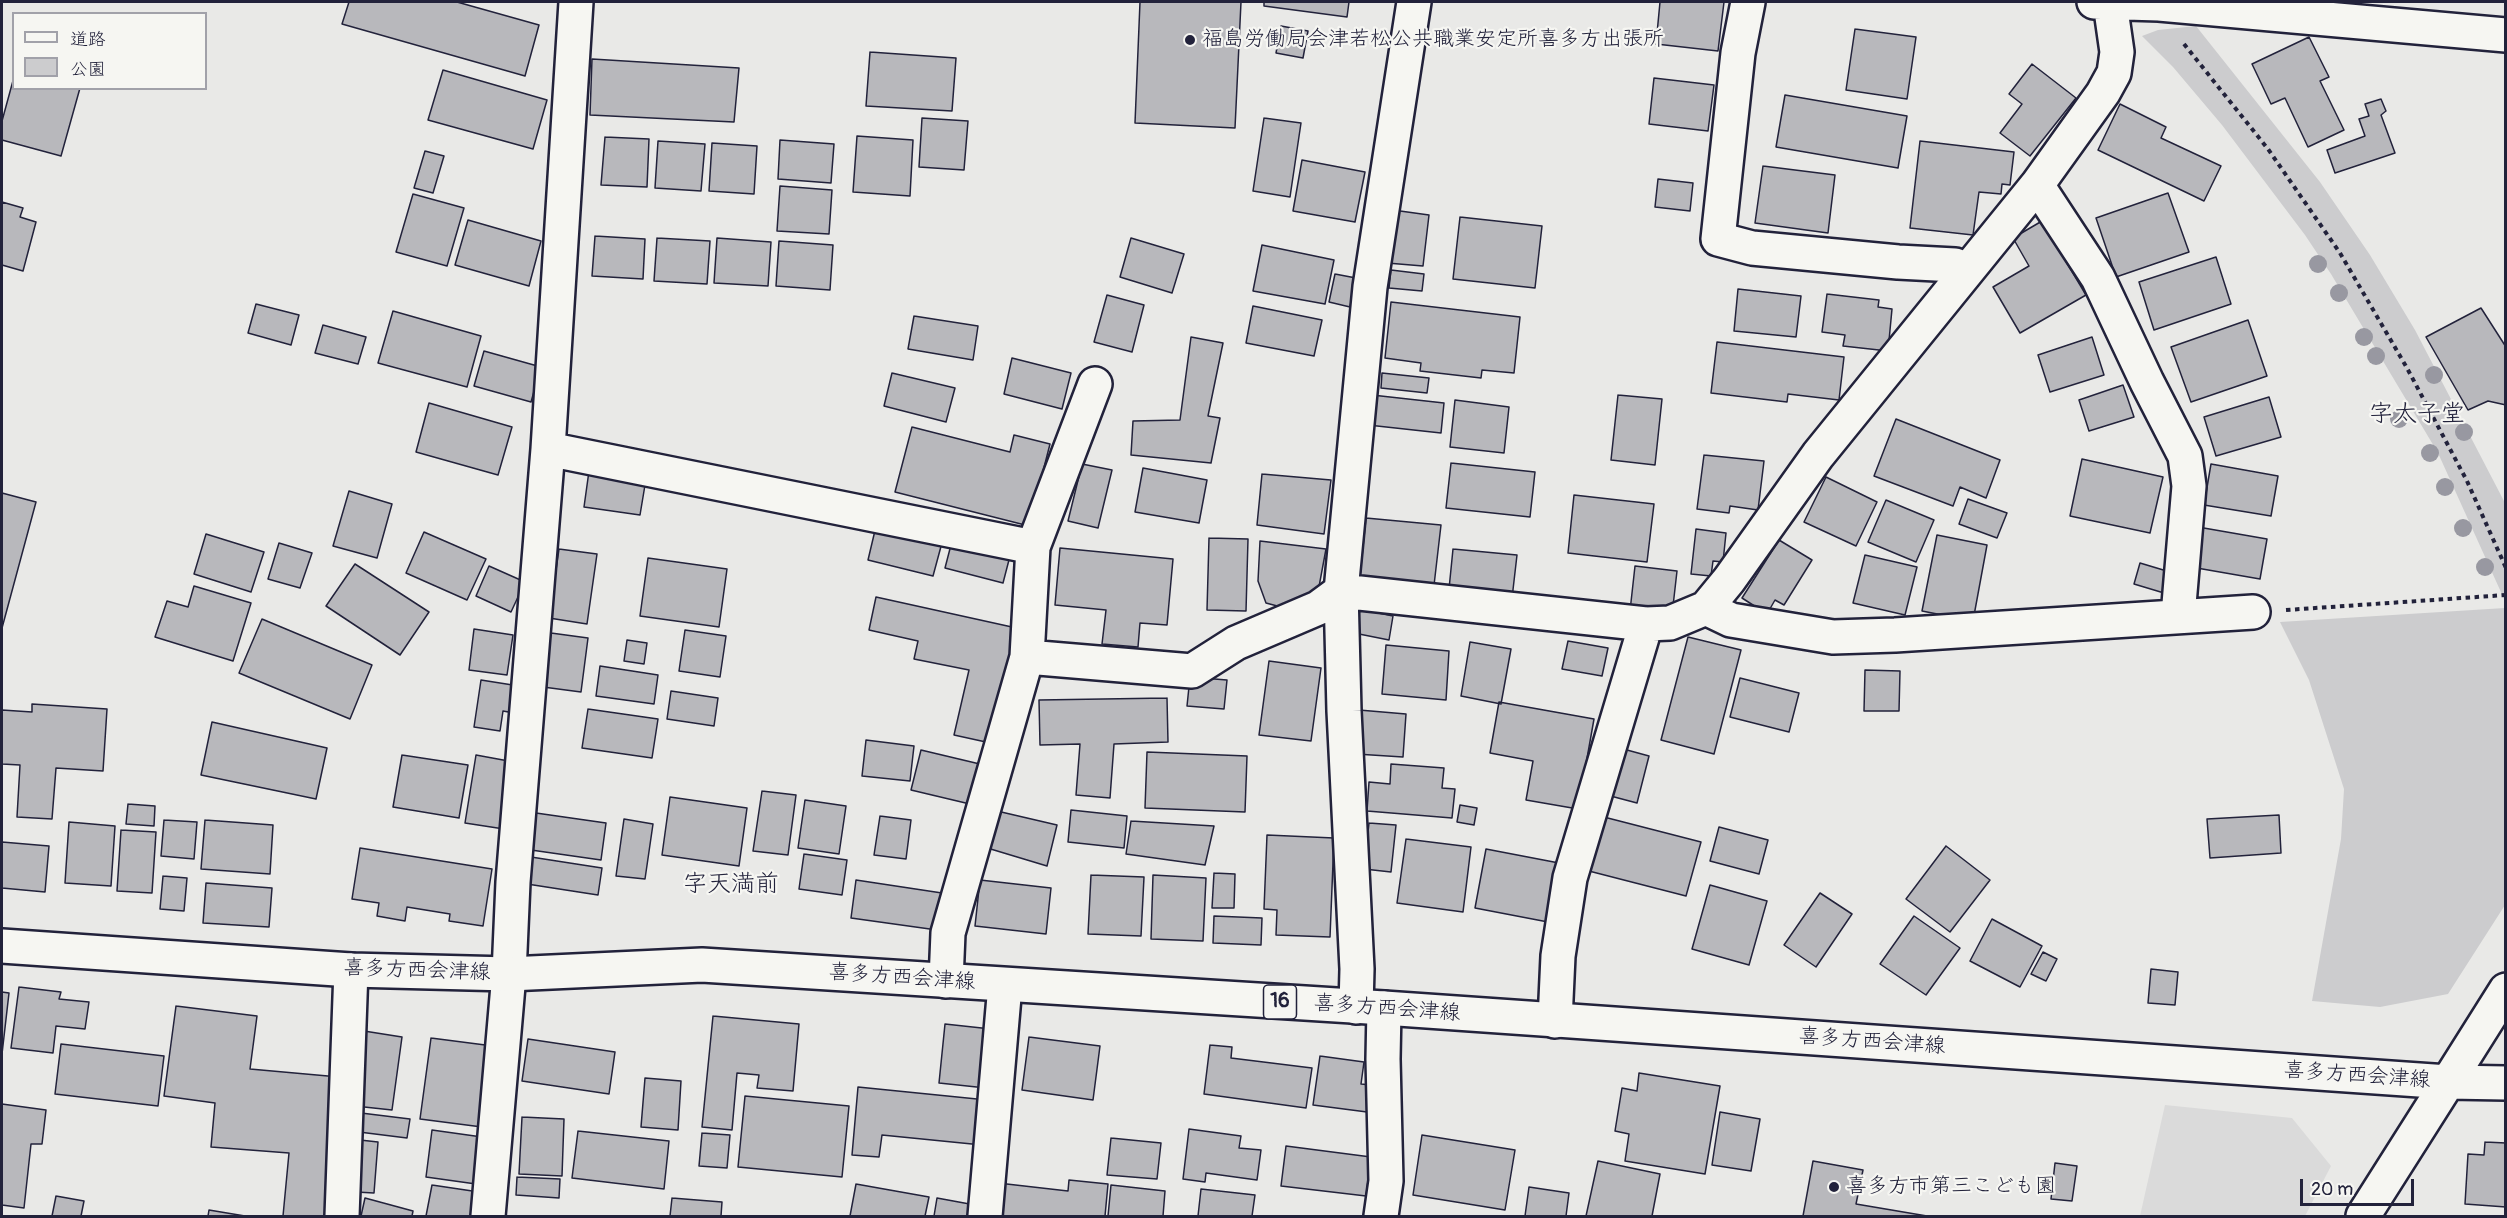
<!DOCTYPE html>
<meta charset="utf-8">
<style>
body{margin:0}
#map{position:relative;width:2507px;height:1218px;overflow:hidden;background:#e9e9e7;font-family:Pangolin,"Klee One",sans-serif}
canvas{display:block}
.frame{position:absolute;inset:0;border:3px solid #22223b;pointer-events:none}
.legend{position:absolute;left:12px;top:12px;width:195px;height:78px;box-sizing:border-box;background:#f6f6f2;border:2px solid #a1a1a9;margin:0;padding:8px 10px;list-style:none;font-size:18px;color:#22223b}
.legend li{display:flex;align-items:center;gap:12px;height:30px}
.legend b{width:30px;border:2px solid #a1a1a9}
.scale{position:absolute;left:2300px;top:1179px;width:114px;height:27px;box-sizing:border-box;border:3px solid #22223b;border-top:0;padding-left:8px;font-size:18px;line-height:21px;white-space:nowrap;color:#22223b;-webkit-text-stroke:4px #f6f6f2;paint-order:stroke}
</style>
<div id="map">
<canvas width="2507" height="1218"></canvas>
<div class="frame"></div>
<ul class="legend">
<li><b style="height:8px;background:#f6f6f2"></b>道路</li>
<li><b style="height:16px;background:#ccccce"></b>公園</li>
</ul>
<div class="scale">20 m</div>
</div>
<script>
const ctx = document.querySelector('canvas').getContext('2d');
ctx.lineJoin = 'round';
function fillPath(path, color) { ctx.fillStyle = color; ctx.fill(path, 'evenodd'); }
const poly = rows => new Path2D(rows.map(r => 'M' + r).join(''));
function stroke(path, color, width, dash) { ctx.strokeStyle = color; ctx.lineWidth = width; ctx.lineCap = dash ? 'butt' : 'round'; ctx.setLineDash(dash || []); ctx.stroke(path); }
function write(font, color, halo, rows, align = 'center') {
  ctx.font = font + ' Pangolin,"Klee One",sans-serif'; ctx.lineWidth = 4.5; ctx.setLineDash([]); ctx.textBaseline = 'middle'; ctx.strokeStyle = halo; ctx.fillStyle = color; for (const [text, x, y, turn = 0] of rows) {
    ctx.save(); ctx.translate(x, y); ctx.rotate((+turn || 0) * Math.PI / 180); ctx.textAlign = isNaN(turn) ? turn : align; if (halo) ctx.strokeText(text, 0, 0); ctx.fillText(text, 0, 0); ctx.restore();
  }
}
fillPath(poly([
 [2165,1105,2292,1118,2331,1166,2305,1216,2140,1216]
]), '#dadada');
fillPath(poly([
 [2196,26,2320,182,2370,255,2415,330,2505,503,2505,601,2438,453,2331,274,2305,235,2222,125,2173,67,2142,36,2158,30],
 [2505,608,2505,905,2448,994,2380,1007,2312,1001,2341,839,2344,789,2309,680,2280,622]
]), '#ccccce');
const building = poly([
 [349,2,457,2,539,25,525,76,342,24,349,2],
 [1140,2,1241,2,1235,128,1135,123,1140,2],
 [1264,2,1349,2,1347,17,1264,6,1264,2],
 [1660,2,1724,2,1718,51,1656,44,1660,2],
 [1281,26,1308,31,1303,58,1276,53,1281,26],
 [1855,29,1916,37,1907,99,1846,90,1855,29],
 [2309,37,2329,77,2320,81,2344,130,2308,147,2285,98,2271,104,2252,64,2309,37],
 [870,52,956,58,952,111,866,106,870,52],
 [592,59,739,68,734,122,590,115,592,59],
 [2032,64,2076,98,2030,156,2000,133,2022,104,2009,94,2032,64],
 [443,70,547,100,533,149,428,120,443,70],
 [14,77,14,88,80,88,61,156,2,140,2,121,14,77],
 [1654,78,1714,85,1708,131,1649,124,1654,78],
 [1785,95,1907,116,1898,168,1776,147,1785,95],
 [2381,99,2386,111,2381,115,2395,153,2335,173,2327,150,2365,136,2359,119,2369,116,2365,104,2381,99],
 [2120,104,2166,127,2161,138,2221,166,2204,201,2098,150,2120,104],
 [922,118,968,121,964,170,919,167,922,118],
 [1264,118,1301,123,1290,197,1253,191,1264,118],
 [857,136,913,140,910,196,853,192,857,136],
 [605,137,649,139,647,187,601,185,605,137],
 [780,140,834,144,831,183,778,179,780,140],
 [658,141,705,144,701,191,655,188,658,141],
 [1920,141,2014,152,2010,185,2002,184,2001,194,1979,192,1973,235,1910,228,1920,141],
 [712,143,757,146,754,194,709,191,712,143],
 [425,151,444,156,433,193,414,188,425,151],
 [1302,160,1365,172,1355,222,1293,211,1302,160],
 [1763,166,1835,175,1828,233,1755,223,1763,166],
 [1658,179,1693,183,1690,211,1655,207,1658,179],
 [780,186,832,190,829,234,777,231,780,186],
 [2168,193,2189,252,2116,277,2096,218,2168,193],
 [413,194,464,208,447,266,396,252,413,194],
 [2,202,23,208,20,217,36,222,23,271,2,265,2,202],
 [1393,210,1429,215,1423,266,1387,263,1393,210],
 [1460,217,1542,226,1535,288,1453,279,1460,217],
 [468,220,541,241,529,286,455,265,468,220],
 [2042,221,2086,295,2020,333,1993,287,2029,266,2013,238,2042,221],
 [595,236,645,239,643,279,592,276,595,236],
 [657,238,710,241,707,284,654,281,657,238],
 [717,238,771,242,768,286,714,283,717,238],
 [1131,238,1184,254,1172,293,1120,277,1131,238],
 [779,241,833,245,830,290,776,286,779,241],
 [1262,245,1334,260,1325,304,1253,291,1262,245],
 [2216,257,2231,304,2154,330,2139,282,2216,257],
 [1391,270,1424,274,1422,291,1389,288,1391,270],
 [1335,274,1356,278,1350,307,1329,302,1335,274],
 [1738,289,1801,296,1796,337,1734,331,1738,289],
 [1827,294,1879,300,1878,307,1892,309,1888,351,1843,346,1845,335,1822,332,1827,294],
 [1107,295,1144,305,1132,352,1094,342,1107,295],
 [1391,302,1520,317,1514,373,1482,370,1481,378,1420,371,1421,363,1385,358,1391,302],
 [256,304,299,315,291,345,248,333,256,304],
 [1253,306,1322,320,1314,356,1246,343,1253,306],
 [2481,308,2506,347,2506,405,2488,401,2468,410,2426,337,2481,308],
 [393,311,481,336,467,387,378,363,393,311],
 [914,316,978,326,973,360,908,349,914,316],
 [2248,320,2267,376,2191,402,2171,347,2248,320],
 [323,325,366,337,358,364,315,353,323,325],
 [1191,337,1223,343,1208,416,1220,418,1211,463,1131,455,1133,421,1180,420,1191,337],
 [2092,337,2104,375,2050,392,2038,355,2092,337],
 [1717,342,1844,357,1839,400,1788,394,1787,402,1711,393,1717,342],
 [484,351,541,367,531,402,474,386,484,351],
 [1012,358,1071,373,1062,409,1004,394,1012,358],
 [892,373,955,388,946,422,884,406,892,373],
 [1382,373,1429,378,1427,393,1381,388,1382,373],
 [2123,385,2134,417,2089,431,2079,400,2123,385],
 [1372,395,1444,403,1441,433,1368,425,1372,395],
 [1618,395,1662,399,1655,465,1611,460,1618,395],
 [2269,397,2281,437,2216,456,2204,417,2269,397],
 [1455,400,1509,407,1504,453,1450,447,1455,400],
 [429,403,512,427,498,475,416,452,429,403],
 [1896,419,2000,460,1986,498,1960,487,1953,506,1874,476,1896,419],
 [912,427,1010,452,1014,435,1050,444,1029,526,895,492,912,427],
 [1704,455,1764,461,1758,510,1730,506,1729,513,1697,509,1704,455],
 [2082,459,2163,477,2150,533,2070,516,2082,459],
 [1451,463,1535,472,1530,517,1446,508,1451,463],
 [1082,464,1112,470,1098,528,1068,521,1082,464],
 [2211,464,2278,476,2271,516,2204,505,2211,464],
 [1143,468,1207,480,1199,523,1135,512,1143,468],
 [589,471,646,479,640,515,584,507,589,471],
 [1262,474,1331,480,1324,534,1257,525,1262,474],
 [1826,477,1877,502,1856,546,1804,522,1826,477],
 [349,491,392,504,377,558,333,546,349,491],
 [2,493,36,502,2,628,2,493],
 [1574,495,1654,504,1647,562,1568,553,1574,495],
 [1968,499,2007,513,1997,538,1959,524,1968,499],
 [1886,500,1934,520,1916,562,1868,542,1886,500],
 [1366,518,1441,525,1433,594,1359,586,1366,518],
 [877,522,943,539,933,576,868,560,877,522],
 [2198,527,2267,539,2260,579,2191,567,2198,527],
 [1696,529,1726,533,1723,562,1713,561,1711,576,1691,574,1696,529],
 [424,532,486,559,467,600,406,573,424,532],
 [206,534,264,552,251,592,194,574,206,534],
 [1937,535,1987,545,1973,621,1922,611,1937,535],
 [1209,538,1248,539,1246,611,1207,610,1209,538],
 [1779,540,1812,560,1784,605,1775,600,1767,614,1742,598,1779,540],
 [952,541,1010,556,1003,583,945,568,952,541],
 [1260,541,1326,549,1318,592,1281,607,1266,603,1258,581,1260,541],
 [279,543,312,553,300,588,268,579,279,543],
 [1060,548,1173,559,1167,625,1140,623,1138,647,1102,644,1106,610,1055,605,1060,548],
 [559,549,597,554,587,624,549,618,559,549],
 [1453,549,1517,555,1511,607,1448,599,1453,549],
 [1865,555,1917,567,1905,615,1853,603,1865,555],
 [648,558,727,569,719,627,640,616,648,558],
 [2140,563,2170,572,2164,593,2134,584,2140,563],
 [355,564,429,612,400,655,326,606,355,564],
 [489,566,525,582,511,612,476,596,489,566],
 [1635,566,1677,571,1672,615,1630,611,1635,566],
 [194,586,251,603,233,661,155,637,167,601,188,607,194,586],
 [876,597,1021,629,995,744,954,735,969,670,914,659,918,641,869,630,876,597],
 [1354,608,1393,616,1389,640,1349,632,1354,608],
 [262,619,372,665,350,719,239,673,262,619],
 [474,629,513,635,507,675,469,670,474,629],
 [685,630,726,636,720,677,679,671,685,630],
 [551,633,588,638,581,692,543,687,551,633],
 [1688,637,1741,650,1714,754,1661,740,1688,637],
 [627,640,647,643,644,664,624,661,627,640],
 [1568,641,1608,648,1602,676,1562,669,1568,641],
 [1470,642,1511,649,1501,704,1461,696,1470,642],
 [1386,645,1449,651,1446,700,1382,694,1386,645],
 [1269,661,1321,668,1311,741,1259,735,1269,661],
 [600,666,658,675,654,704,596,696,600,666],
 [1865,670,1900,671,1899,711,1864,711,1865,670],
 [1190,677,1227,680,1224,709,1187,706,1190,677],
 [1740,678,1799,693,1789,732,1730,717,1740,678],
 [481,680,519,686,514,713,503,711,500,731,474,727,481,680],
 [671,691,718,698,714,726,667,719,671,691],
 [1167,698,1168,742,1114,744,1110,798,1076,795,1080,744,1040,745,1039,700,1167,698],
 [1499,702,1594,719,1578,809,1526,800,1533,761,1490,753,1499,702],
 [32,704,107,709,103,771,56,768,52,819,17,817,20,765,2,764,2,710,32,712,32,704],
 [588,709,658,719,652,758,582,748,588,709],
 [1359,710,1406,714,1403,757,1356,754,1359,710],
 [212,722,327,748,316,799,201,775,212,722],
 [866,740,914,746,910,781,862,776,866,740],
 [1616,747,1649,756,1637,803,1603,794,1616,747],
 [921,750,984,765,974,805,911,790,921,750],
 [1147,752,1247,756,1245,812,1145,808,1147,752],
 [402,755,468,765,459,818,393,807,402,755],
 [476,755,514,762,504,829,465,823,476,755],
 [1391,764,1444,768,1442,788,1455,789,1452,818,1367,811,1369,782,1390,784,1391,764],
 [762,791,796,795,788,855,753,851,762,791],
 [670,797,747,808,739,866,662,855,670,797],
 [805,800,846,806,839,854,798,848,805,800],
 [128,804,155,806,154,826,126,824,128,804],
 [1460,805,1477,808,1474,825,1457,822,1460,805],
 [1071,810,1127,816,1124,848,1068,842,1071,810],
 [997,811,1057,825,1047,866,984,847,997,811],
 [536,813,606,823,601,860,531,850,536,813],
 [2279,815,2281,853,2210,858,2207,819,2279,815],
 [880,816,911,820,906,859,874,855,880,816],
 [1600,816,1701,842,1686,896,1585,870,1600,816],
 [624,819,653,824,645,879,616,876,624,819],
 [164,820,197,822,194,859,161,856,164,820],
 [205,820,273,825,270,874,201,869,205,820],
 [1131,821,1214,826,1205,865,1126,854,1131,821],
 [69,822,115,826,111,886,65,883,69,822],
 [1369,823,1396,825,1391,872,1364,869,1369,823],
 [1719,827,1768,840,1759,874,1710,861,1719,827],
 [121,830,156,832,152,893,117,891,121,830],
 [1267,835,1334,838,1330,937,1276,935,1277,910,1264,909,1267,835],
 [1406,839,1471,847,1463,912,1397,903,1406,839],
 [2,842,49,846,45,892,2,888,2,842],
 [1946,846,1990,880,1950,932,1906,899,1946,846],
 [360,848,492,869,483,926,449,921,450,914,407,907,405,921,377,916,379,903,352,899,360,848],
 [1486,849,1559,863,1548,922,1475,908,1486,849],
 [804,854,847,860,842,895,799,889,804,854],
 [531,857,602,868,598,895,527,884,531,857],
 [1214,873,1235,874,1234,908,1212,908,1214,873],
 [1091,875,1144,877,1141,936,1088,934,1091,875],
 [1153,875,1206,878,1203,941,1151,939,1153,875],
 [163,876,187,878,184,911,160,909,163,876],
 [856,880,942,893,937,930,851,918,856,880],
 [980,880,1051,888,1046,934,975,926,980,880],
 [206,883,272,888,269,927,203,923,206,883],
 [1710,885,1767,901,1749,965,1692,949,1710,885],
 [1820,893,1852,914,1816,967,1784,945,1820,893],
 [1214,916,1262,918,1261,945,1213,943,1214,916],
 [1914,916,1960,948,1926,995,1880,964,1914,916],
 [1992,919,2042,946,2020,987,1970,961,1992,919],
 [2043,952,2057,959,2046,981,2031,974,2043,952],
 [2151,969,2178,972,2175,1005,2148,1003,2151,969],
 [19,987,61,992,59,999,89,1002,85,1029,56,1026,53,1053,11,1048,19,987],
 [2,992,9,993,2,1054,2,992],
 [176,1006,257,1016,250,1069,339,1077,327,1216,283,1216,289,1153,211,1147,215,1103,164,1096,176,1006],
 [713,1016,799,1024,793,1091,757,1088,759,1075,737,1073,732,1130,702,1127,713,1016],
 [945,1024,991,1029,986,1088,939,1083,945,1024],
 [364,1031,402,1037,392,1110,355,1106,364,1031],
 [1029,1037,1100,1046,1093,1100,1022,1090,1029,1037],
 [431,1038,493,1046,482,1127,420,1119,431,1038],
 [528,1039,615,1052,609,1094,522,1081,528,1039],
 [61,1044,164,1056,158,1106,55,1094,61,1044],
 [1210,1045,1232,1047,1231,1058,1312,1068,1306,1108,1204,1094,1210,1045],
 [1320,1056,1364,1062,1361,1084,1371,1085,1367,1112,1313,1105,1320,1056],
 [1639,1073,1720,1086,1705,1174,1625,1161,1629,1134,1615,1131,1622,1088,1637,1091,1639,1073],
 [645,1078,681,1081,678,1130,641,1127,645,1078],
 [858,1087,987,1100,982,1145,882,1135,879,1157,852,1155,858,1087],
 [745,1096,849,1106,842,1177,738,1167,745,1096],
 [2,1104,46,1110,42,1144,31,1144,24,1208,2,1205,2,1104],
 [1720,1112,1760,1119,1751,1171,1712,1165,1720,1112],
 [361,1113,410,1119,407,1138,359,1132,361,1113],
 [522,1117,564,1119,562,1176,519,1174,522,1117],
 [1189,1129,1241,1136,1239,1148,1261,1150,1257,1180,1206,1173,1205,1182,1183,1179,1189,1129],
 [432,1130,482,1137,476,1184,426,1177,432,1130],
 [578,1131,669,1141,664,1189,572,1178,578,1131],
 [702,1133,730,1135,727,1168,699,1166,702,1133],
 [1422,1135,1515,1150,1505,1210,1413,1195,1422,1135],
 [1111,1138,1161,1143,1157,1179,1107,1175,1111,1138],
 [360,1140,378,1142,374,1193,356,1192,360,1140],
 [2485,1142,2506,1143,2506,1207,2465,1204,2468,1154,2484,1155,2485,1142],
 [1286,1146,1371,1157,1366,1196,1281,1186,1286,1146],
 [1598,1161,1660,1174,1652,1216,1586,1216,1598,1161],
 [1813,1161,1863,1170,1856,1204,1927,1216,1803,1216,1813,1161],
 [2055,1163,2077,1166,2072,1201,2051,1199,2055,1163],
 [517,1177,560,1179,559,1198,516,1195,517,1177],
 [1069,1180,1108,1184,1105,1216,995,1216,998,1183,1068,1191,1069,1180],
 [856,1184,929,1197,925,1216,850,1216,856,1184],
 [432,1185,479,1192,475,1216,426,1216,432,1185],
 [1111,1185,1165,1191,1163,1216,1108,1216,1111,1185],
 [1529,1187,1569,1193,1566,1216,1525,1216,1529,1187],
 [1201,1189,1255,1195,1252,1216,1198,1216,1201,1189],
 [56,1196,84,1201,81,1216,52,1216,56,1196],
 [365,1198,413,1211,412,1216,361,1216,365,1198],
 [672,1198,722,1202,721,1216,730,1216,670,1216,672,1198],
 [937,1198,975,1205,973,1216,934,1216,937,1198],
 [209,1210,245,1216,208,1216,209,1210]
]);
fillPath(building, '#b8b8bc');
stroke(building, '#22223b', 1.5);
const minor = poly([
 [1748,2,1738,53,1718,239,1752,248,1898,262,1955,265,1963,274],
 [2094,2,2159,4,2506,35],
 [2037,185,2098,278,2147,382,2185,456,2189,486,2178,616],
 [548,449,1033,547],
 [1706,608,1731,620,1833,637,1895,635,2253,612],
 [1027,657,1192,671,1236,643,1318,608,1341,591,1646,624,1670,623,1706,608,1729,580,1818,455,2037,185,2103,93,2114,73,2117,52,2110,3],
 [946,981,948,933,1027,657,1033,547,1095,384],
 [1356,1007,1357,969,1344,711,1341,591,1370,287,1414,2],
 [1555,1021,1558,956,1570,878,1646,624],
 [342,1216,351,970],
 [488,1216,509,974,513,882,548,449,576,2],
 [985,1216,1005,985],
 [1381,1216,1386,1181,1383,1059,1384,1008],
 [2363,1216,2448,1082,2506,1083]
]);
const major = poly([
 [2,946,351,970,509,974,702,965,1384,1008,2448,1082,2506,990]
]);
stroke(minor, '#22223b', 38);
stroke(major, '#22223b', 38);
stroke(poly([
 [2184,44,2268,149,2340,253,2407,368,2467,481,2506,568],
 [2286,610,2506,595]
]), '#22223b', 4, [4.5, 4.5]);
stroke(minor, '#f6f6f2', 33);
stroke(major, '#f6f6f2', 33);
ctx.fillStyle = '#9898a1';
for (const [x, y] of [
 [2318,264],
 [2339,293],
 [2364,337],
 [2376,356],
 [2434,375],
 [2399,419],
 [2464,432],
 [2430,453],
 [2445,487],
 [2463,528],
 [2485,567]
]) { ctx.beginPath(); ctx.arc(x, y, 9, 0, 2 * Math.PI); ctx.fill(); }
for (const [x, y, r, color] of [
 [1190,40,6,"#22223b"],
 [1834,1187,6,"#22223b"]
]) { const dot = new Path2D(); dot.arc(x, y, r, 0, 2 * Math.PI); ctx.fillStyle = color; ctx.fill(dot); stroke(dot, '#f6f6f2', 2); }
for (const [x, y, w] of [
 [1280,1002,33]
]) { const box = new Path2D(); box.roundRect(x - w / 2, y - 17, w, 34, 4.5); ctx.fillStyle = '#f6f6f2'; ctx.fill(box); stroke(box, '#22223b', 1.5); }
write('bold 20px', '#22223b', null, [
 ["16",1280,1002]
]);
write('21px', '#22223b', '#f6f6f2', [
 ["福島労働局会津若松公共職業安定所喜多方出張所",1202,40],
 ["喜多方市第三こども園",1846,1187]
], 'left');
write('21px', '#22223b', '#f6f6f2', [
 ["喜多方西会津線",417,971,2],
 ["喜多方西会津線",902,978,4],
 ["喜多方西会津線",1387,1009,4],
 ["喜多方西会津線",1872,1042,4],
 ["喜多方西会津線",2357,1076,4]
]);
write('24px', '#22223b', '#f6f6f2', [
 ["字太子堂",2417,415],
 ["字天満前",731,885]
]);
</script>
